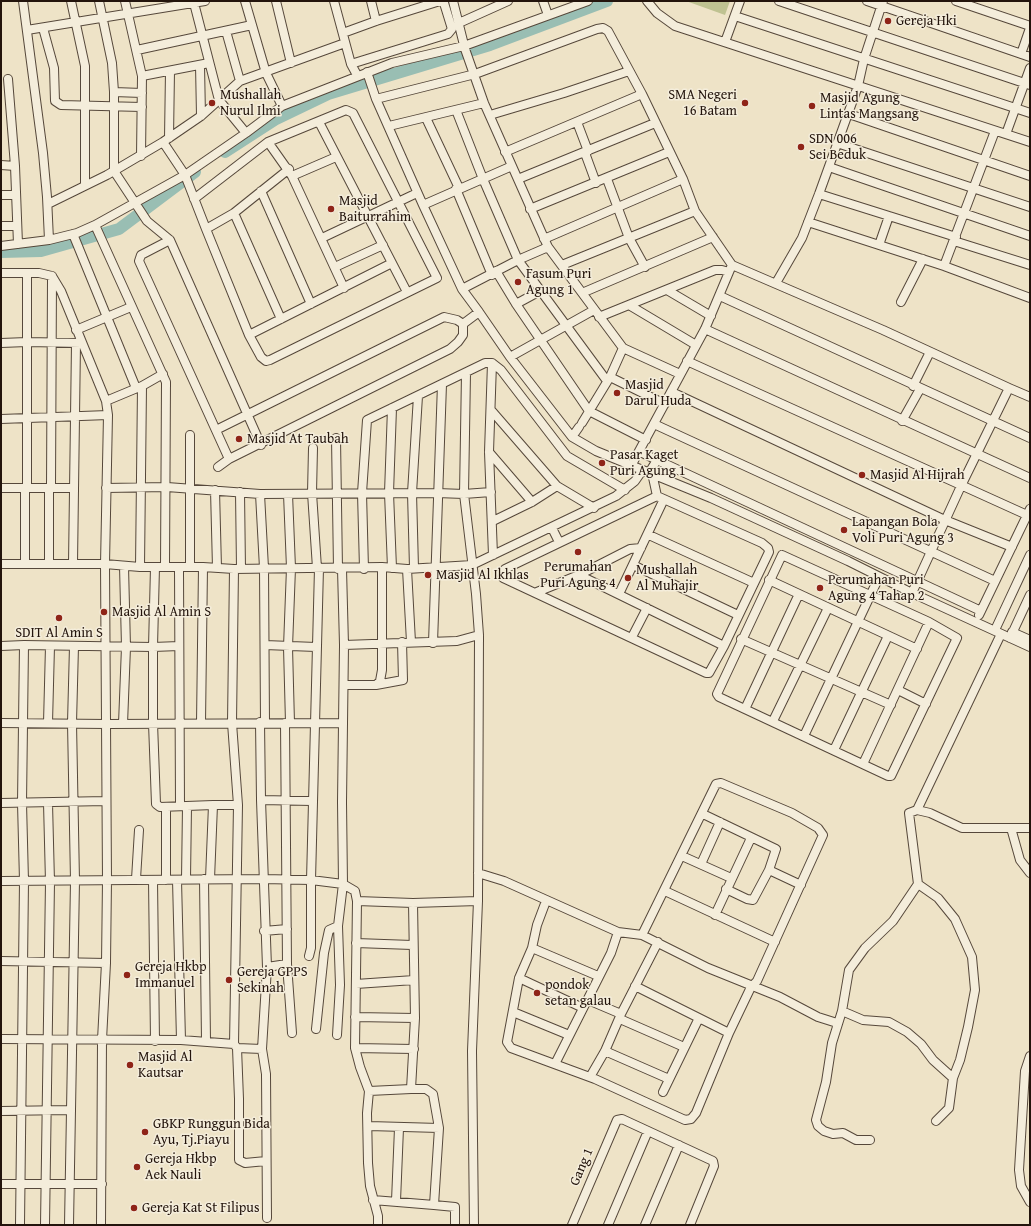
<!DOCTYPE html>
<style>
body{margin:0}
#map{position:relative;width:1031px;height:1226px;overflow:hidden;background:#eee3c7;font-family:"Gentium Book Plus",serif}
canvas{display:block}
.frame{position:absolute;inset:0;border:2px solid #23140c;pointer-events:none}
</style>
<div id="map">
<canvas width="1031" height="1226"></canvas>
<div class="frame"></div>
</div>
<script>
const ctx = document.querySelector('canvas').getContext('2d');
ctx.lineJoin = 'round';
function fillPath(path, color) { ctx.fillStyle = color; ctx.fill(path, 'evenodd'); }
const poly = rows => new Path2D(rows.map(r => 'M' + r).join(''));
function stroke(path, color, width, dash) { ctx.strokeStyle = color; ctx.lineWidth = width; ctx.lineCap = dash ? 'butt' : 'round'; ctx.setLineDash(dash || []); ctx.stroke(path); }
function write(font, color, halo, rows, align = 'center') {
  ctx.font = font + ' "Gentium Book Plus",serif'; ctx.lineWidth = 3; ctx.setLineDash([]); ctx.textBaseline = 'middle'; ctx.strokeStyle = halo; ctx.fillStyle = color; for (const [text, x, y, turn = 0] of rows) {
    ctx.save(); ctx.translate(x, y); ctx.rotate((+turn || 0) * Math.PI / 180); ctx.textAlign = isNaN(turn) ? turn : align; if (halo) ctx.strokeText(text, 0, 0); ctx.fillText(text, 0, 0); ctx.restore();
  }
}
fillPath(poly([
 [686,1,730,1,725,15]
]), '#bfc291');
stroke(poly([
 [225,152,276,119,328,94,490,45,607,1],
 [1,252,41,251,119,229,195,172]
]), '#99beb3', 12);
const street = poly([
 [23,1,43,153,47,197,49,240],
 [71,1,85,66,85,185],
 [99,1,112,63,114,92,114,171,147,221,170,240,261,445],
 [125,1,142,76,209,63],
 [245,1,266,73,282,106],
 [276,1,291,63],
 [334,1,351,64,357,75],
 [371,1,376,21],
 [453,1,465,49,484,103,548,247,623,348,680,374],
 [543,1,548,15],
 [647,1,657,13,675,26,1030,142],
 [779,1,1030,85],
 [867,1,1030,57],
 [956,1,1030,26],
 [194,3,219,100,246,133],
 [735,16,1030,113],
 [459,23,508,1],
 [43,28,54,68,55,101,61,105,142,107],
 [27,30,205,1],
 [226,31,240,81],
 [343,33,376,21,440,1,444,3,452,29,448,34,351,64],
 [725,42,740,1],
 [137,50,252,25],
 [1021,54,1030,28],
 [200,65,201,116],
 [367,72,376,99,423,205,462,289,479,312,510,357,572,437,596,451,711,498,848,561,912,593,961,486,1009,388,883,330,732,265,695,211,683,179,642,94,608,31,603,28,597,29,475,74,376,99],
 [8,79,15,166,18,244],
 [114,92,142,93],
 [456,110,483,179,518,260,607,381],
 [849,114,1030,176],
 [490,115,564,93,629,71],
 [426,118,459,188],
 [319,122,407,292],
 [577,122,588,151],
 [389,126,484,103],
 [1006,134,1030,68],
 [169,138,170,71],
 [163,142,185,175,206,229,249,335,261,357,266,361,270,360,437,278,353,113,346,110,268,142,194,199],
 [268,142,292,176,344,288],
 [837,143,1030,207],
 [505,152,642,94],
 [585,153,596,183],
 [141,156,142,76],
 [1,165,15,166],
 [829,167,1030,236],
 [292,176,336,157],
 [518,179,655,123],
 [607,179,629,238,645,267],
 [456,189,492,275],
 [261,191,311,304],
 [819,194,956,237],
 [1,195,15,195],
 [48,204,107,175,163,142,201,116,240,81,345,43],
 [423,205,512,166],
 [530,209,669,152],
 [234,213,281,319],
 [808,222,944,266,1030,298],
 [95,225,166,382,165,567],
 [1,226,17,226],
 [206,229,234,213,289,169],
 [73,234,136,388],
 [322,238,417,193],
 [544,239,683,179],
 [170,240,141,255,139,261,229,459],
 [954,241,1030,265],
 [879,245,889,216],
 [1,246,49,240,77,233,95,225,185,175,246,133,282,106,392,63,464,46,588,1],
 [562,265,695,211],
 [944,266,995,131],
 [335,267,383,245],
 [496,271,516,304,589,411,646,440],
 [1,273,39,273,52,276],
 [27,273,27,342,81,343],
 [52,276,61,291,106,401,108,415,105,564,107,880,106,963,102,1040,101,1225],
 [776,283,802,238,819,194,858,86,864,59,883,1],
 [462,289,518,260,548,247],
 [667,290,711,316],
 [582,293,713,237],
 [720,296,1030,438],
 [901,302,923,259],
 [516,304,540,291],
 [629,305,696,345],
 [599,317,715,270,722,270,729,272],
 [463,324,479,312],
 [705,329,1030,478],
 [76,330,131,307],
 [249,335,392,263],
 [1,343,27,342,27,488],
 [510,357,594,310],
 [687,361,1027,515],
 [492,363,489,452,493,555],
 [466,373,464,494,476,594,479,635,478,901,472,1051,474,1225],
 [610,377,665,404],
 [913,386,930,352],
 [1009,388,1030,397],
 [672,392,945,520,1012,547],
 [106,401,142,386,163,374],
 [491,410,557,486,594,508],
 [1,419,108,415],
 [902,421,920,389],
 [582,423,610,377,623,348],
 [654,424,995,581],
 [216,430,444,317,457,320,463,324],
 [572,437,579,427],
 [336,438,338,569],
 [313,448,312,493,317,568],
 [489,452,532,502],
 [640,452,657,460],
 [631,466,705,329,732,265],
 [218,467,229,459,450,349,458,342,463,335,463,324],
 [1,488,74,488],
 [25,488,25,564],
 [51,488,52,277],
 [106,488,167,487,260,494,437,493,464,494,491,492],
 [215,490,217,568],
 [240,492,241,569],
 [260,494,264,568,265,723],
 [288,494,291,568,288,647,290,723],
 [657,496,505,569,501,573,503,578,706,673,709,673,724,646,769,552,768,548,762,543,657,496,652,473,652,468,657,460,981,611],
 [493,521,532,502,557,486],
 [552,528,559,542],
 [649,535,754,583],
 [782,555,929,622,957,638,891,776,888,776,719,697,717,694,782,555],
 [1,564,105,564,140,567,203,567,234,569,382,567,407,569,472,565,616,496,635,481,642,471],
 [49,564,49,488],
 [73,564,76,343],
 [633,565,738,615],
 [140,567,142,386],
 [190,567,190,435],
 [179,568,180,806],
 [392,568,389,493,392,408],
 [414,568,412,493,418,396],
 [342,569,344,645,342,802,343,884,355,891,357,901],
 [364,569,362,493,367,420,485,363,492,363,501,370,567,456,625,490],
 [407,569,411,642],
 [579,575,724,646],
 [769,580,917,649],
 [537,592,579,575,630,549,641,548],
 [912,593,1030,647],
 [619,594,664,499],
 [979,615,1030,509],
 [995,630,1030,555],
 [1012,632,1030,640],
 [632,637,647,608],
 [1010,638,1030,595],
 [741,639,891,705],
 [433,643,442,384],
 [265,645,316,647],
 [344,645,457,641,479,635],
 [1,646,24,645,153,647,155,567],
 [179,646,153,647,153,723,156,804,160,807,213,805],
 [344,685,376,685,380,681,382,670,382,567],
 [376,685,403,680,402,642],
 [898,690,926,704],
 [745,709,799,594],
 [773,721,828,608],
 [260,722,261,800],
 [1,723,107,724,343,723],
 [48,723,50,646],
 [201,723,203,567],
 [285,723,287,964,292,1033],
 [123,724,126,647,124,566],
 [804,736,879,577],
 [834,750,888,636],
 [863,764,929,622],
 [1,803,106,801],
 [166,807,166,880],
 [917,810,1001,634],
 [703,814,776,849,769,870,753,900,747,899,726,889],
 [1011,828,1020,860,1030,873],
 [682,856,731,878],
 [701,864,720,822],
 [769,870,801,885],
 [478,873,504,881,618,932,642,935,708,968,780,997,818,1017,837,1023],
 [136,879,139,830],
 [186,879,187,806],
 [204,879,206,1041],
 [210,879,213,805,238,805],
 [153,880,155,1041],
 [177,880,181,1040],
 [1,881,263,879,311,880,343,884,338,926,329,930,324,953,316,1029],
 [918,884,938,898,955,919,972,957,975,990,968,1027,960,1060,953,1078,949,1108,936,1121],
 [665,891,775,942],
 [546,901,537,925,532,948,519,978,507,1042,511,1048,595,1079,685,1120,691,1119,696,1113,729,1033,751,987,757,981,823,835,818,828,792,813,721,783,716,784,642,935],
 [413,903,415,1018,411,1089,426,1089,433,1094,439,1128,434,1205,455,1207,455,1225],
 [715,915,751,838],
 [264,931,287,929],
 [356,943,412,945],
 [532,948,598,976],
 [309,956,311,948,311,880,319,568],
 [1,961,106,963],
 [267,967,287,964],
 [519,978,583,1008],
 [356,984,414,980],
 [635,986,729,1033],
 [588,1000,621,1014],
 [842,1011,863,1020,889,1022,907,1032,921,1044,933,1060,953,1078],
 [513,1012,569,1035],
 [355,1017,415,1018],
 [620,1019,684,1047],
 [337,1035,340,985,338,926],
 [1,1039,181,1040,234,1044,237,1048,262,1049],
 [234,1044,238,805,232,723,234,569],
 [237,1048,239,1099,239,1160,245,1163,266,1161],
 [355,1048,414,1049],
 [605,1051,669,1079],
 [1030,1056,1025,1071,1019,1170,1021,1186,1030,1202],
 [555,1064,611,953,618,932],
 [590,1077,605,1051,621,1014,658,942],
 [411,1089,369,1091,360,1067,355,1048,357,901,413,903,478,901],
 [369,1091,367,1113,368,1163,370,1186,378,1216,378,1225],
 [663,1092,699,1018],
 [1,1111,70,1110],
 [369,1126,439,1128],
 [870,1140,856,1140,843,1133,833,1134,824,1131,818,1126,816,1120,826,1082,832,1043,842,1011,849,970,865,948,893,921,918,884,909,813,917,810,930,813,962,828,1030,828],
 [1,1184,102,1184],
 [373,1200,434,1205],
 [396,1201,399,1128],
 [267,1218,266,1074,262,1049,267,967,261,800,312,801],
 [20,1225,24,881,22,803,24,645],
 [45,1225,50,882,48,803],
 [69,1225,75,881,72,723,74,646],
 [572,1225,617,1120,622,1119,713,1161,714,1166,690,1225],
 [608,1225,648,1131],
 [645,1225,679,1145]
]);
stroke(street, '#56483b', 10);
stroke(street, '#f4eddb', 8);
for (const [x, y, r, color] of [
 [888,21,4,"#8f2418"],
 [212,103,4,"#8f2418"],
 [745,103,4,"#8f2418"],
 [812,106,4,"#8f2418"],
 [801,147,4,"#8f2418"],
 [331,209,4,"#8f2418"],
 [518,282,4,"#8f2418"],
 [617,393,4,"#8f2418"],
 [239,439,4,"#8f2418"],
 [602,463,4,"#8f2418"],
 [862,475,4,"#8f2418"],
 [844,530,4,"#8f2418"],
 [578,552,4,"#8f2418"],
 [428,575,4,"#8f2418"],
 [628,578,4,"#8f2418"],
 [820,588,4,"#8f2418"],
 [104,612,4,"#8f2418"],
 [59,618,4,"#8f2418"],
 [127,975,4,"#8f2418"],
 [229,980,4,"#8f2418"],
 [537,993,4,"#8f2418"],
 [130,1065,4,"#8f2418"],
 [145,1132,4,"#8f2418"],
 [137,1167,4,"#8f2418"],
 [134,1208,4,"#8f2418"]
]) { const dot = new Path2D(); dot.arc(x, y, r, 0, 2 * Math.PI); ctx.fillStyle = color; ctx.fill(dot); stroke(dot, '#f4eddb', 1.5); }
write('14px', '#23140c', '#f4eddb', [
 ["Gereja Hki",896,21],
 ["Mushallah",220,95],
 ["Nurul Ilmi",220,111],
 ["SMA Negeri",737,95,"right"],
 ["16 Batam",737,111,"right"],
 ["Masjid Agung",820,98],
 ["Lintas Mangsang",820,114],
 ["SDN 006",809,139],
 ["Sei Beduk",809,155],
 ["Masjid",339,201],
 ["Baiturrahim",339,217],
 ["Fasum Puri",526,274],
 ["Agung 1",526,290],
 ["Masjid",625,385],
 ["Darul Huda",625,401],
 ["Masjid At Taubah",247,439],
 ["Pasar Kaget",610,455],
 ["Puri Agung 1",610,471],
 ["Masjid Al Hijrah",870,475],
 ["Lapangan Bola",852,522],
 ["Voli Puri Agung 3",852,538],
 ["Perumahan",578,567,"center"],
 ["Puri Agung 4",578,583,"center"],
 ["Mushallah",636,570],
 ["Al Muhajir",636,586],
 ["Masjid Al Ikhlas",436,575],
 ["Perumahan Puri",828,580],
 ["Agung 4 Tahap 2",828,596],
 ["Masjid Al Amin S",112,612],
 ["SDIT Al Amin S",59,633,"center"],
 ["Gereja Hkbp",135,967],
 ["Immanuel",135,983],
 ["Gereja GPPS",237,972],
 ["Sekinah",237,988],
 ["pondok",545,985],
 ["setan galau",545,1001],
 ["Masjid Al",138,1057],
 ["Kautsar",138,1073],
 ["GBKP Runggun Bida",153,1124],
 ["Ayu, Tj.Piayu",153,1140],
 ["Gereja Hkbp",145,1159],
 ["Aek Nauli",145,1175],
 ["Gereja Kat St Filipus",142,1208]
], 'left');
write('14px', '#23140c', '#f4eddb', [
 ["Gang 1",582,1167,-67]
]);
</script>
